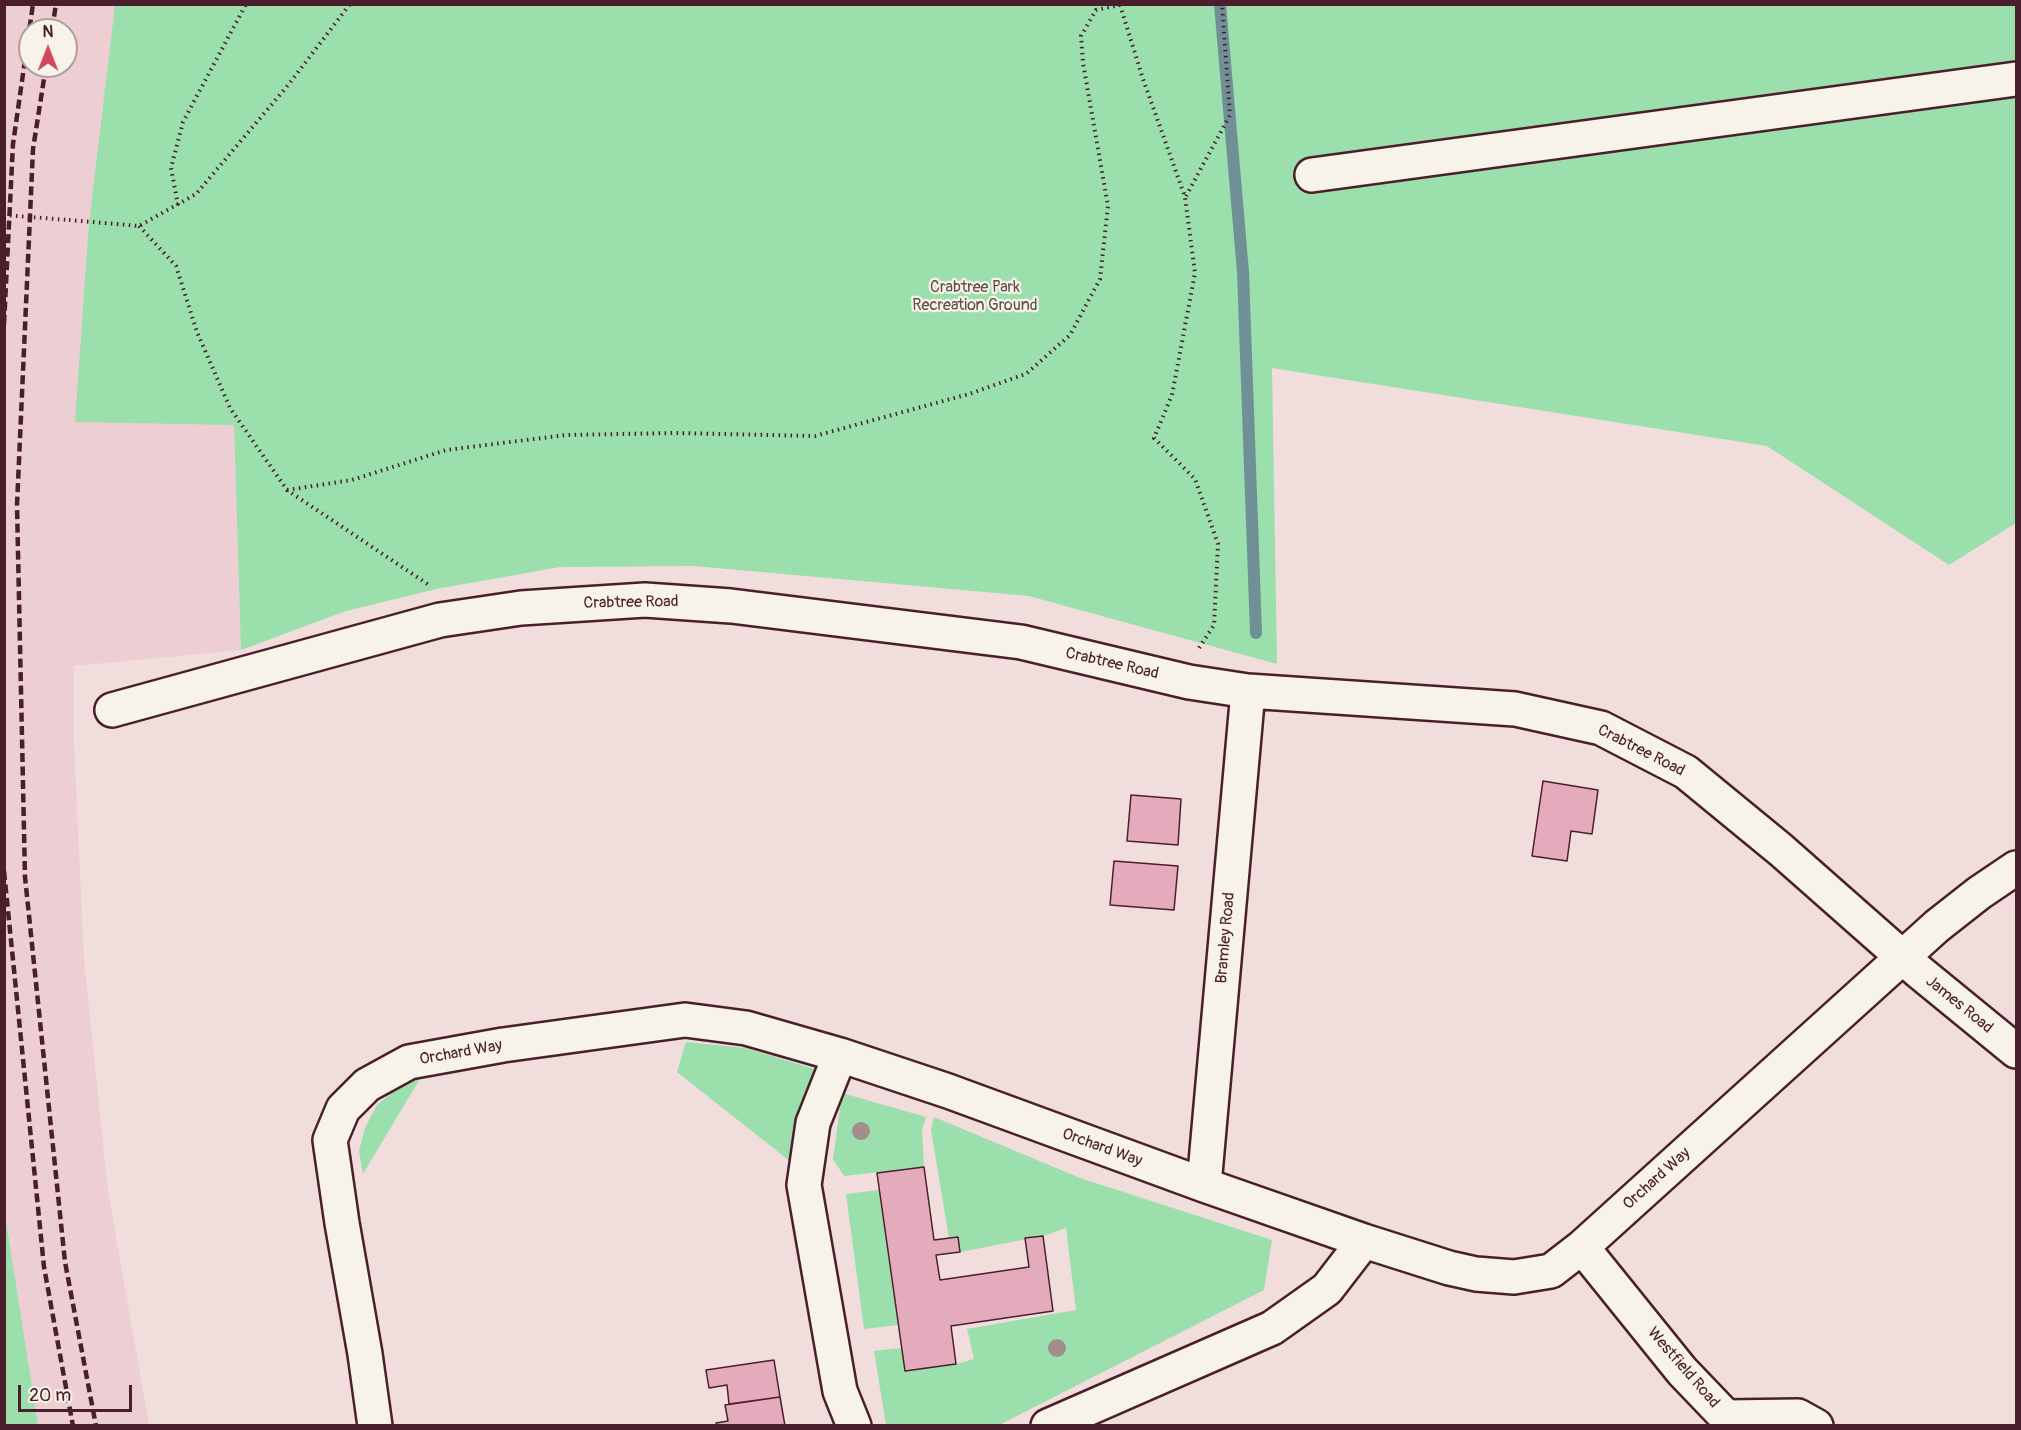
<!DOCTYPE html>
<style>
body{margin:0}
#map{position:relative;width:2021px;height:1430px;overflow:hidden;background:#f1dddb;font-family:Pangolin,sans-serif}
canvas{display:block}
.frame{position:absolute;inset:0;border:6px solid #4a1f2b;pointer-events:none}
.north{position:absolute;left:18px;top:18px;width:60px;height:60px;box-sizing:border-box;background:#f7f3e8;border:2px solid #b29e9c;border-radius:50%;rotate:0deg;font-size:16px;font-weight:700;line-height:24px;text-align:center;color:#4a1f2b}
.north::after{content:'';display:block;margin:auto;width:21px;height:27px;background:#d1495b;clip-path:polygon(50% 0,100% 100%,50% 72%,0 100%)}
.scale{position:absolute;left:18px;top:1385px;width:114px;height:27px;box-sizing:border-box;border:3px solid #4a1f2b;border-top:0;padding-left:8px;font-size:18px;line-height:21px;white-space:nowrap;color:#4a1f2b;-webkit-text-stroke:4px #f7f3e8;paint-order:stroke}
</style>
<div id="map">
<canvas width="2021" height="1430"></canvas>
<div class="frame"></div>
<div class="north">N</div>
<div class="scale">20 m</div>
</div>
<script>
const ctx = document.querySelector('canvas').getContext('2d');
ctx.lineJoin = 'round';
function fillPath(path, color) { ctx.fillStyle = color; ctx.fill(path, 'evenodd'); }
const poly = rows => new Path2D(rows.map(r => 'M' + r).join(''));
function stroke(path, color, width, dash) { ctx.strokeStyle = color; ctx.lineWidth = width; ctx.lineCap = dash ? 'butt' : 'round'; ctx.setLineDash(dash || []); ctx.stroke(path); }
function write(font, color, halo, rows, align = 'center') {
  ctx.font = font + ' Pangolin,sans-serif'; ctx.lineWidth = 4.5; ctx.setLineDash([]); ctx.textBaseline = 'middle'; ctx.strokeStyle = halo; ctx.fillStyle = color; for (const [text, x, y, turn = 0] of rows) {
    ctx.save(); ctx.translate(x, y); ctx.rotate((+turn || 0) * Math.PI / 180); ctx.textAlign = isNaN(turn) ? turn : align; if (halo) ctx.strokeText(text, 0, 0); ctx.fillText(text, 0, 0); ctx.restore();
  }
}
fillPath(poly([
 [4,5,115,5,89,223,234,425,241,650,74,666,74,744,84,960,108,1191,149,1425,38,1425,5,1214],
 [30,30,66,30,66,66,30,66]
]), '#edced2');
fillPath(poly([
 [115,5,2016,5,2016,523,1949,565,1767,446,1272,368,1277,664,1029,596,694,566,560,567,436,589,346,611,241,650,234,425,75,422,89,223],
 [686,1042,745,1048,825,1072,796,1166,677,1072],
 [421,1077,363,1174,359,1151,365,1128,377,1105,400,1086],
 [842,1093,926,1117,922,1130,924,1167,844,1176,833,1159],
 [934,1117,1080,1178,1272,1240,1264,1290,999,1425,886,1425,874,1351,901,1348,905,1370,956,1364,974,1359,967,1329,1076,1310,1066,1228,1043,1236,960,1252,958,1237,949,1238,931,1130],
 [879,1190,898,1325,864,1329,846,1194],
 [4,1214,5,1214,38,1425,5,1425]
]), '#9adfac');
stroke(poly([
 [1220,4,1243,272,1256,633]
]), '#709098', 12);
const building = poly([
 [1543,781,1598,790,1592,834,1571,831,1567,861,1532,856,1543,781],
 [1131,795,1181,799,1178,845,1127,841,1131,795],
 [1114,861,1178,866,1174,910,1110,905,1114,861],
 [924,1167,934,1240,958,1237,960,1252,936,1255,940,1280,1029,1267,1025,1238,1043,1236,1053,1311,951,1326,956,1364,905,1371,877,1173,924,1167],
 [774,1360,780,1397,729,1404,727,1385,709,1388,706,1370,774,1360],
 [780,1397,785,1426,717,1426,716,1423,728,1421,725,1405,780,1397]
]);
fillPath(building, '#e4abbd');
stroke(building, '#4a1f2b', 1.5);
const minor = poly([
 [1312,175,2016,79],
 [112,710,440,620,521,608,645,600,731,606,1021,642,1189,682,1248,691,1515,709,1601,728,1686,772,1781,850,1917,970,2016,1051],
 [840,1055,813,1123,804,1185,840,1391,854,1426],
 [1204,1185,1248,691],
 [1582,1247,1682,1371,1726,1417,1798,1416,1816,1426],
 [375,1426,365,1354,342,1223,330,1140,343,1109,367,1085,409,1062,503,1045,685,1020,746,1028,840,1055,948,1091,1204,1185,1364,1241,1449,1268,1476,1274,1514,1277,1551,1271,1582,1247,1937,926,1979,893,2016,868],
 [1048,1426,1272,1328,1327,1289,1364,1241]
]);
stroke(minor, '#4a1f2b', 38);
stroke(poly([
 [1120,5,1143,79,1185,197,1195,273,1172,395,1154,438,1195,479,1218,544,1214,625,1199,648],
 [1186,196,1230,115,1222,4],
 [178,205,171,168,183,122,246,4],
 [69,220,139,226,196,194,289,84,350,4],
 [139,226,176,266,197,332,230,408,287,490,429,585],
 [287,490,352,480,446,450,566,435,676,433,815,436,969,394,1026,374,1070,335,1100,279,1108,206,1083,63,1081,36,1096,10,1120,5]
]), '#4a1f2b', 4, [1.5, 4.5]);
stroke(minor, '#f7f3e8', 33);
stroke(poly([
 [52,30,56,4],
 [46,66,33,149,17,505,25,877,65,1262,96,1426],
 [4,324,13,144,33,4],
 [4,871,44,1267,73,1426]
]), '#4a1f2b', 4.5, [9, 4.5]);
stroke(poly([
 [4,215,69,220]
]), '#4a1f2b', 4, [1.5, 4.5]);
ctx.fillStyle = '#a08f8c';
for (const [x, y] of [
 [861,1131],
 [1057,1348]
]) { ctx.beginPath(); ctx.arc(x, y, 9, 0, 2 * Math.PI); ctx.fill(); }
write('16px', '#5e4f4b', '#f7f3e8', [
 ["Crabtree Park",975,288],
 ["Recreation Ground",975,306]
]);
write('16px', '#4a1f2b', '#f7f3e8', [
 ["Crabtree Road",631,603,-1],
 ["Crabtree Road",1112,664,13],
 ["Crabtree Road",1641,751,27],
 ["Bramley Road",1226,938,-85],
 ["James Road",1959,1005,39],
 ["Orchard Way",461,1053,-10],
 ["Orchard Way",1102,1148,20],
 ["Orchard Way",1657,1179,-42],
 ["Westfield Road",1683,1368,49]
]);
</script>
